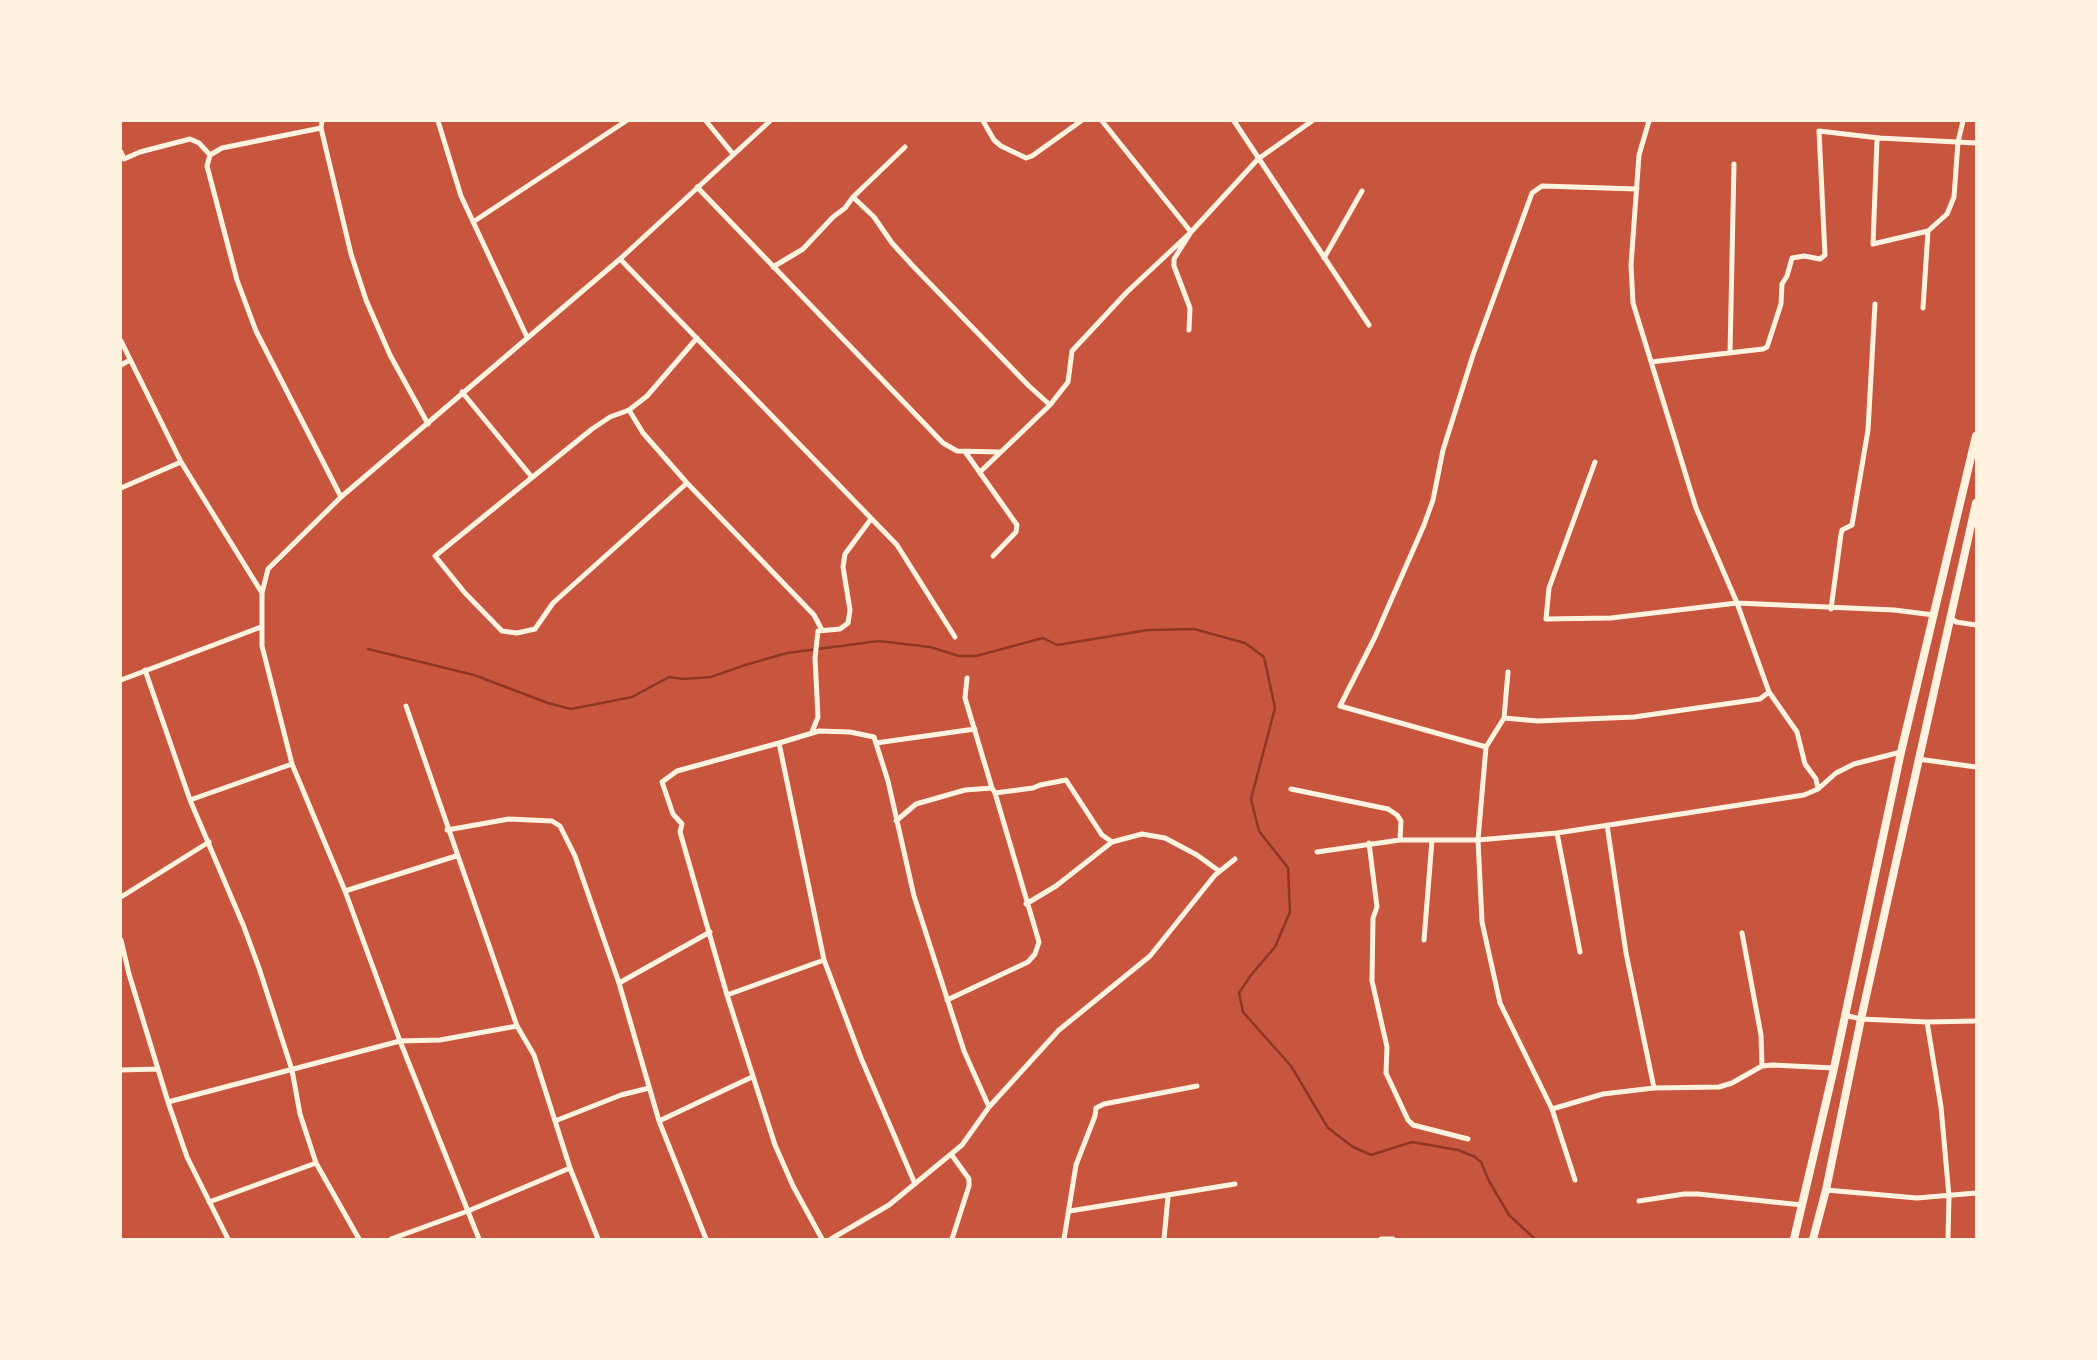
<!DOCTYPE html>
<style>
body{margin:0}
#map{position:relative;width:2097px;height:1360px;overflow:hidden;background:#c8553d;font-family:Jost,sans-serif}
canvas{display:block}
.frame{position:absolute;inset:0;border:122px solid #fff3e0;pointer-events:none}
</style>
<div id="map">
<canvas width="2097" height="1360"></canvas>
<div class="frame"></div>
</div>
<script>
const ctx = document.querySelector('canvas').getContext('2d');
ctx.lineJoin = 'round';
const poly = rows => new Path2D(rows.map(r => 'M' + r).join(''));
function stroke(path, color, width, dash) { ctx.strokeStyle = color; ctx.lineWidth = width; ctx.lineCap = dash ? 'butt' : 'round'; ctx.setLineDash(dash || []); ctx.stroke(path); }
stroke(poly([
 [368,649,474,675,548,703,571,709,632,697,669,677,683,679,711,677,745,665,787,653,879,641,930,647,959,656,976,656,1043,638,1057,645,1148,630,1194,629,1245,643,1264,657,1275,708,1251,799,1259,831,1288,868,1290,912,1275,947,1251,975,1239,993,1243,1012,1291,1066,1328,1128,1353,1147,1371,1155,1412,1142,1458,1150,1475,1157,1481,1162,1489,1181,1509,1215,1535,1239]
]), '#8f3625', 2.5);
stroke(poly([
 [322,121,321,128,351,254,366,300,390,355,428,424],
 [438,121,461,196,527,337],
 [706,121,733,154],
 [983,121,994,140,1001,146,1026,158,1032,156,1081,121],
 [1102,121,1191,232,1174,259,1174,266,1190,308,1189,330],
 [1234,121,1369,325],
 [321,128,222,148,210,155,207,166,237,280,256,331,341,497],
 [1879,138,1877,140,1873,244,1928,231,1947,214,1954,197,1958,142,1963,121],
 [121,152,124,159,140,152,190,139,199,143,210,155],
 [697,187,943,443,957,451,999,452],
 [853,197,874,217,892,243,912,265,1029,386,1050,405],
 [473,222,626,121],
 [1324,258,1362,191],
 [620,259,897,545,955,637],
 [773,267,803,249,833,217,845,208,853,197,905,147],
 [1923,308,1928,231],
 [121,341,181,462,262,593],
 [1730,353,1734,164],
 [1651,362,1763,349,1767,347,1781,304,1782,284,1787,276,1792,258,1804,256,1820,259,1825,255,1819,131,1879,138,1976,143],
 [121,365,130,360],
 [462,392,531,476],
 [629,410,643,433,687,483,814,615,822,630],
 [966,453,1017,525,1016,532,993,556],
 [1595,462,1549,588,1546,619,1611,618,1737,603,1894,610,1934,615],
 [980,472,1050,405,1068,382,1072,351,1127,292,1191,232,1258,159,1312,121],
 [687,483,553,603,535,629,517,633,502,631,465,593,435,556,592,429,610,417,629,410,647,396,697,338],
 [121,488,181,462],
 [1831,609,1841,534,1842,530,1852,525,1868,430,1875,304],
 [1950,617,1956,622,1976,625],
 [145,670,190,800,244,927,259,968,292,1070,300,1114,316,1163,359,1239],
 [1508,672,1504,718,1486,747,1478,840,1482,922,1500,1003,1552,1109,1575,1180],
 [967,678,965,698,992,788],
 [121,680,261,627],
 [1769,692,1797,732,1805,764,1816,779,1818,789],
 [406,706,517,1026,534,1055,570,1168,598,1239],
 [1504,718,1538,721,1634,717,1760,699,1769,692,1737,603,1696,508,1633,303,1631,265,1639,155,1649,121],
 [812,732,818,717,815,658,818,631,840,629,848,623,850,610,843,567,845,554,871,519],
 [779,743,677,771,662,782,673,814,682,824,680,832,727,995,775,1145,793,1186,822,1239],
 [876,743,975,729],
 [1486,747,1340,706,1375,637,1424,525,1433,500,1443,450,1473,355,1532,193,1542,186,1637,189],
 [1918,759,1976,767],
 [1291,789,1388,809,1397,815,1401,821,1400,840],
 [190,800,292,764],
 [896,821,916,804,965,790,992,788,995,793,1033,788,1040,785,1066,780,1102,835,1112,842,1056,886,1026,904],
 [1607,825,1626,953,1654,1088],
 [447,830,509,819,552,821,560,826,575,856,619,983,659,1121,706,1239],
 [1557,833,1580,952],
 [1112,842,1142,834,1165,838,1197,855,1219,871],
 [1369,843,1377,907,1373,918,1372,981,1387,1047,1386,1073,1408,1120,1413,1125,1468,1139],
 [1317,852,1400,840,1478,840,1557,833,1804,795,1818,789,1836,773,1854,764,1901,752],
 [345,891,456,856],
 [121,897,209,842],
 [1742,933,1761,1035,1762,1066],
 [121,940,129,974,168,1102,187,1157,228,1239],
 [1424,940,1432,840],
 [619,983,710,932],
 [727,995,824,960],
 [947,1000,1028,962,1035,954,1039,942,995,793],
 [1844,1015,1861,1019,1927,1022,1976,1021],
 [1927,1022,1941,1107,1949,1196,1948,1239],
 [121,1070,158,1069],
 [168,1102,400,1041,440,1040,517,1026],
 [1552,1109,1603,1094,1654,1088,1719,1087,1732,1083,1762,1066,1772,1065,1834,1068],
 [555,1121,621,1095,649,1088],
 [659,1121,752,1077],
 [951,1154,969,1179,969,1186,952,1239],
 [915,1184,861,1058,824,960,779,743,819,731,850,732,874,737,888,781,914,896,964,1051,989,1107],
 [1826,1190,1917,1198,1976,1193],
 [1639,1201,1684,1194,1698,1194,1802,1205],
 [209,1202,316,1163],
 [1070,1211,1235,1184],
 [391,1239,468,1211,570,1168],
 [479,1239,400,1041,345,891,292,764,262,646,262,593,268,569,341,497,620,259,770,121],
 [831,1239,889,1205,962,1145,989,1107,1059,1030,1150,956,1215,875,1235,859],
 [1064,1239,1076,1165,1095,1116,1096,1108,1104,1104,1197,1086],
 [1164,1239,1168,1197],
 [1381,1239,1393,1239]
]), '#fff3e0', 5);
stroke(poly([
 [1794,1239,1834,1068,1901,752,1976,436],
 [1813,1239,1826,1190,1861,1019,1976,503]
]), '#fff3e0', 8);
</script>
